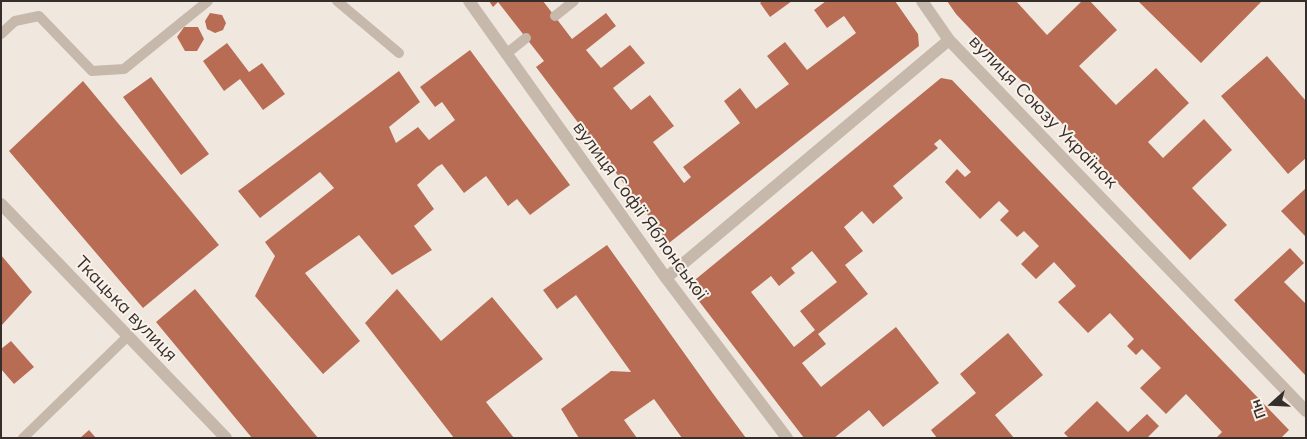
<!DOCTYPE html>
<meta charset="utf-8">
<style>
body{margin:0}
#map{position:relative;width:1307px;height:439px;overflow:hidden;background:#f0e8df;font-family:Mulish,sans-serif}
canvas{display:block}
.frame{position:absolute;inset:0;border:2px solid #362e2a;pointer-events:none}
.north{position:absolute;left:1247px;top:379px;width:50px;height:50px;-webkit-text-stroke:4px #f8f2eb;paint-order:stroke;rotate:250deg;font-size:14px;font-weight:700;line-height:20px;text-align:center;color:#362e2a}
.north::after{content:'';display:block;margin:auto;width:18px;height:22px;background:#362e2a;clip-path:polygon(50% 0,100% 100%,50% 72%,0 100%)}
</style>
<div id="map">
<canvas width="1307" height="439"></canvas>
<div class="frame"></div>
<div class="north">Пн</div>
</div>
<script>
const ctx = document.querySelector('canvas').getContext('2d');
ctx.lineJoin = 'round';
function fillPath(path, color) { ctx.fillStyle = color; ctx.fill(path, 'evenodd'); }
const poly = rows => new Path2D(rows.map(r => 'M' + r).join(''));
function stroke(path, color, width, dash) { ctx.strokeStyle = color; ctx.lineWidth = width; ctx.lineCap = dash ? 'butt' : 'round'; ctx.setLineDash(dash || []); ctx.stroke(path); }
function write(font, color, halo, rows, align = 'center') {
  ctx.font = font + ' Mulish,sans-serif'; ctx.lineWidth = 4; ctx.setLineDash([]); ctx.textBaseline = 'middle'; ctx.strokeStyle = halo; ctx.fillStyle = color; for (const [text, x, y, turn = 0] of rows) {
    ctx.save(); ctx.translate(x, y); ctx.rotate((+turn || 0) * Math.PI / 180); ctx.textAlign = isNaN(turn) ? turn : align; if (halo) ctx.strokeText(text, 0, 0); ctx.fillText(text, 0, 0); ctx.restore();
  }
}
fillPath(poly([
 [489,1,543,1,572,39,606,13,616,26,586,50,601,68,630,45,645,63,613,88,631,110,650,95,674,126,653,142,684,183,691,177,683,167,740,123,724,101,740,88,756,109,789,84,767,56,785,42,807,70,856,33,844,16,827,28,814,10,826,1,895,1,918,34,919,46,669,243,536,67,544,61,498,2,493,7],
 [763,1,792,1,770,17,760,3],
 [947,1,1016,1,1047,35,1082,1,1090,1,1117,30,1079,66,1116,105,1156,68,1189,103,1148,142,1163,158,1204,119,1232,150,1192,188,1227,225,1190,260,1027,86,990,50,956,14],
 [1138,1,1262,1,1201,63],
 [210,13,222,15,226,23,223,30,215,33,207,29,205,21],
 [184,27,198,27,204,39,197,51,185,51,177,37],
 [227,43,249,72,262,63,285,94,263,110,240,79,224,91,203,61],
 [470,50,570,185,530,215,517,199,508,206,486,176,464,193,442,164,437,167,417,185,434,209,414,226,432,250,392,275,359,235,305,273,360,341,323,374,255,296,275,256,265,242,334,188,320,172,260,218,238,191,399,71,420,102,389,127,396,143,418,127,429,140,455,120,442,102,435,107,420,87],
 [1267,56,1306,101,1306,158,1288,174,1221,96],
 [151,77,209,154,181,175,123,97],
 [941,78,952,80,1289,430,1281,438,1216,438,1222,432,1186,394,1166,414,1140,388,1161,368,1142,349,1136,355,1127,346,1134,339,1110,313,1088,333,1058,302,1076,286,1054,262,1036,279,1021,264,1039,246,1024,231,1017,237,1000,220,1009,211,999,201,980,219,945,182,957,169,965,177,971,172,940,139,934,144,938,148,893,186,903,198,873,224,862,211,844,227,863,251,845,265,868,294,818,334,826,344,802,363,821,387,896,327,939,383,883,427,869,410,834,438,804,438,695,296,696,279],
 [812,251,837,282,800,311,815,330,794,347,751,292,771,276,779,286,795,273,791,268],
 [83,81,219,245,143,308,9,151],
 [1305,189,1306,190,1306,237,1281,211],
 [607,245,714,395,746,438,682,438,654,399,624,420,637,438,579,438,575,432,561,409,611,371,631,372,576,295,557,309,543,290],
 [1290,248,1304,263,1284,282,1306,304,1306,376,1234,300],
 [1,255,32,292,1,326],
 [195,289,318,438,252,438,156,322],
 [397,289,441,341,492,297,543,359,486,402,514,438,454,438,365,323],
 [1008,333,1043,375,995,415,1014,438,937,438,931,430,976,393,960,374],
 [11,341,34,367,14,384,1,369,1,349],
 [1097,401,1128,432,1147,414,1159,426,1147,438,1069,438,1064,433],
 [89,430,96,438,80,438]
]), '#b96c54');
stroke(poly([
 [337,1,399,53],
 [555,16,574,1],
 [1,34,15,21,39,16,92,71,124,69,208,1],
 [506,54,526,38],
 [23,438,128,336]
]), '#c7b8ac', 10);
stroke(poly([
 [469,1,666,278,787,438],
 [922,1,949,40,1306,411],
 [1,204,226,438],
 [666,278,949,40]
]), '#c7b8ac', 12);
stroke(poly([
 [1305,438,1306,437]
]), '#362e2a', 1);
write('18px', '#362e2a', '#f8f2eb', [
 ["вулиця Союзу Українок",1043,112,46],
 ["вулиця Софії Яблонської",640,211,54],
 ["Ткацька вулиця",126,309,46]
]);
</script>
